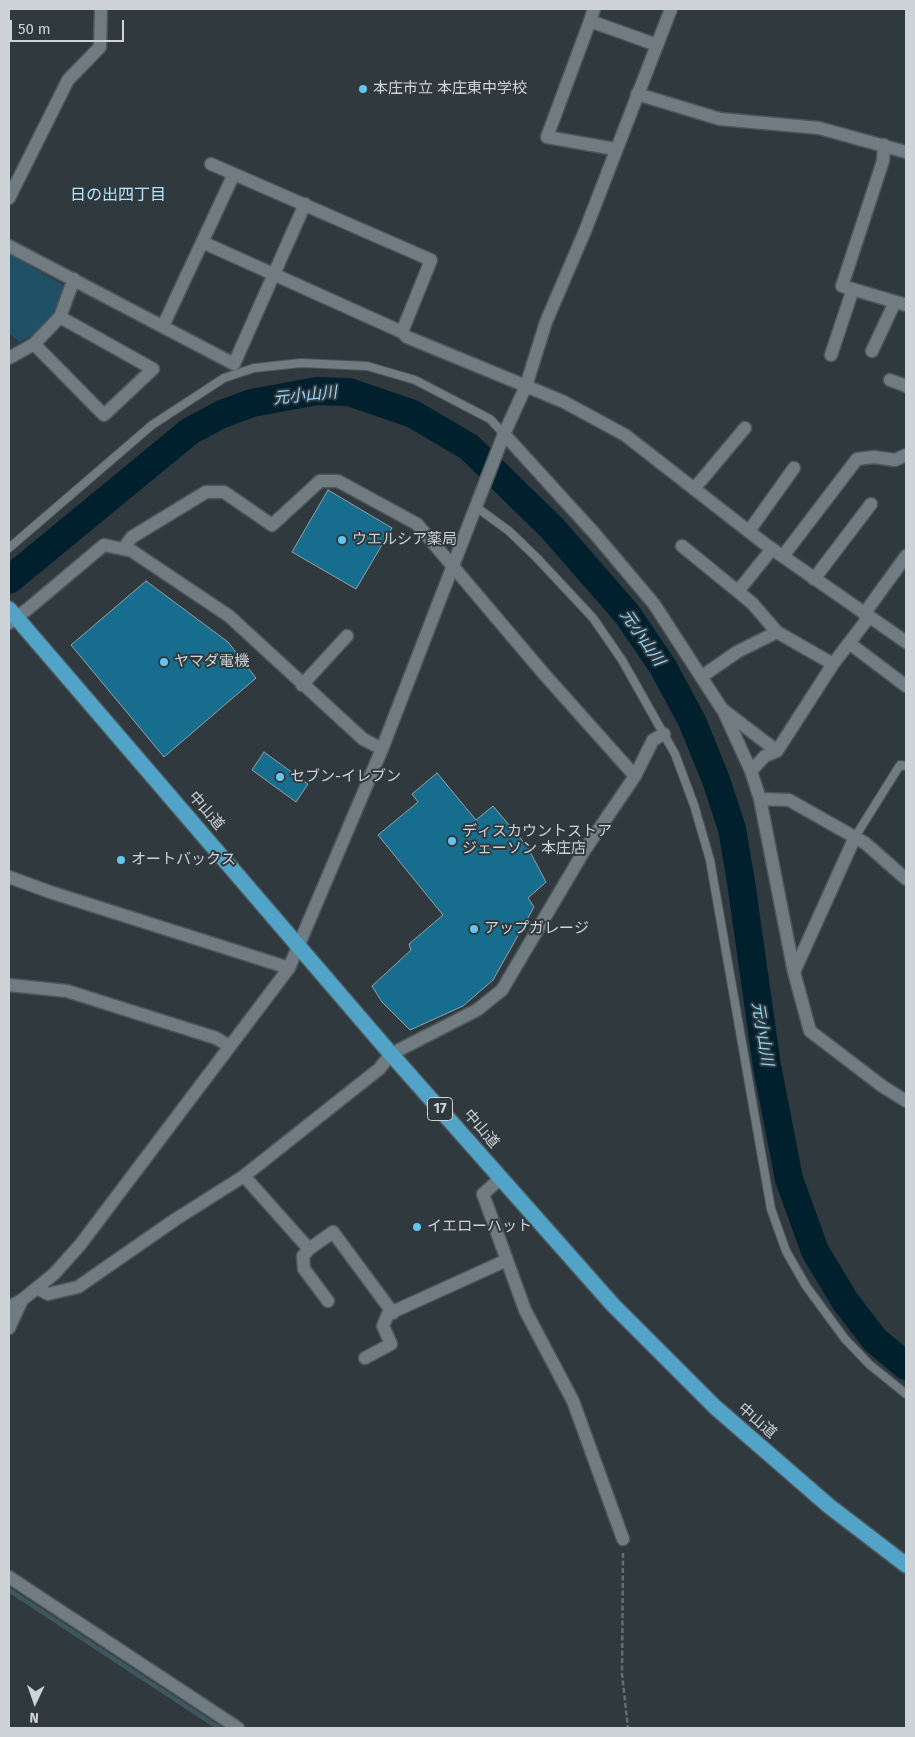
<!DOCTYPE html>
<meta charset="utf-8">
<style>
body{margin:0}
#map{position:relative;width:915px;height:1737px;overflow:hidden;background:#2f393e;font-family:"Fira Sans",sans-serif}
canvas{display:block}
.frame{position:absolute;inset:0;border:10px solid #cdd3d6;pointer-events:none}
.north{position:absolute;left:10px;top:1677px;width:50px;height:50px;-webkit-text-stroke:4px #2f393e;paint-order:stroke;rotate:183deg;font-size:14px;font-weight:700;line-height:20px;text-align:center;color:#cdd3d6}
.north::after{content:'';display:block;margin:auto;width:18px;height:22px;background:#cdd3d6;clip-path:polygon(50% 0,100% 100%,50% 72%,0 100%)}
.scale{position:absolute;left:10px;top:20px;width:114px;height:22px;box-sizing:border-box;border:2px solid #cdd3d6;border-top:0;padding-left:6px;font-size:15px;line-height:18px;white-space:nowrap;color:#cdd3d6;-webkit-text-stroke:4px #2f393e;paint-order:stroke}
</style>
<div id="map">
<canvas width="915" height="1737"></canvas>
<div class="frame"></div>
<div class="north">N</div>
<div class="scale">50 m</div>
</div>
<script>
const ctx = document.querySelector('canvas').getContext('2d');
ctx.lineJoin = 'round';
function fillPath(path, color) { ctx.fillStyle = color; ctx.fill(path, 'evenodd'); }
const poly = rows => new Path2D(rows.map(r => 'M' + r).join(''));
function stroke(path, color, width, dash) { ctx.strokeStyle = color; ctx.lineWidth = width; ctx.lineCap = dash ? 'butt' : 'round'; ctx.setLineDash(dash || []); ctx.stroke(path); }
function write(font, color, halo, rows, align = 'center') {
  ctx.font = font + ' "Fira Sans","Noto Sans JP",sans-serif'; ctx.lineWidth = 4; ctx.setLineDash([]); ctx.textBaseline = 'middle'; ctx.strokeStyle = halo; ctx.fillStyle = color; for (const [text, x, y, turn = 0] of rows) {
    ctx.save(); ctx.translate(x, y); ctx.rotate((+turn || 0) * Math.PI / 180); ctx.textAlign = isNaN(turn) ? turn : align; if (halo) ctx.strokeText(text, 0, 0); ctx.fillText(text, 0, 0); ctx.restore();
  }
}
fillPath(poly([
 [9,254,65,286,61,300,49,320,39,332,19,342,9,333]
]), '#1f5065');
stroke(poly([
 [9,1590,219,1728]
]), '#3e5660', 4.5);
stroke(poly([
 [9,580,190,431,222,414,252,403,317,391,349,392,413,414,469,447,552,528,627,614,663,667,692,721,716,780,732,829,741,882,767,1066,789,1179,815,1251,845,1301,875,1340,906,1366]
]), '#00202d', 28);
const building = poly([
 [328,490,392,528,356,589,292,552,328,490],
 [146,581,228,642,256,678,164,757,71,645,146,581],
 [264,752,308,784,296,802,252,770,264,752],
 [437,773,476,820,493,806,527,846,546,882,528,898,534,907,493,980,463,1006,410,1030,382,1002,372,986,411,950,409,944,443,915,378,835,418,802,412,794,437,773]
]);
fillPath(building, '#166d8e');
stroke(building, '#95a1a6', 1);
const lane = poly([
 [476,507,509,531,537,558,593,618,622,660,675,754,694,805,710,860,771,1209,786,1251,806,1286,845,1339,870,1365,906,1394],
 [9,548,152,425,224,378,254,368,301,363,367,366,415,380,490,419,504,434],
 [855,837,900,765,906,766]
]);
const street = poly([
 [594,9,590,21,657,45],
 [590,21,547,137,615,149],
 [637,94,720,119,819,128,906,152],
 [884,145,883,161,842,286,906,305],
 [211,164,431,260,402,332],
 [9,198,68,80,100,47,101,9],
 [202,242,402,332,407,337,526,386],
 [9,246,234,364,305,204],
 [163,326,234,174],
 [34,344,104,415,153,369,60,317],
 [872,351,895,302],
 [831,355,853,289],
 [9,358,34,344,60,317,74,279],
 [890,380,906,386],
 [504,434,595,534,654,604,722,709,777,751],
 [694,489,745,428],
 [749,531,794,468],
 [682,546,752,603,777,632],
 [783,556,857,459,874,457,895,460,906,455],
 [814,579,871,504],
 [738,591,772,549],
 [864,614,906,556],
 [869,617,833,664,777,751,765,756,751,771,760,799,789,800,865,843,906,879],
 [9,623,29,608,104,545,132,551,229,616,363,739,382,749],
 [849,643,906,686],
 [701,677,737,652,777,632,833,664],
 [302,685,347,636],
 [724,712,751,771],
 [635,776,653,740,664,734],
 [760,799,794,972,810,1031,882,1086,906,1101],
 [9,877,50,892,289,968],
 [794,972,855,837],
 [9,985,67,991,216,1038,229,1046],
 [244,1176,309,1249,333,1232,393,1313],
 [501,1178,483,1194,525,1310,573,1401,623,1539],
 [309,1249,303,1256,304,1269,328,1301],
 [37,1288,48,1294,78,1287,176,1219,244,1176,379,1069,391,1054,477,1010,502,990,584,851,635,776,544,674,417,524,338,481,320,481,272,525,224,492,206,492,132,537,123,549],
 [9,1328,22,1300],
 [365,1358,391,1344,383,1326,388,1314,507,1260],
 [9,1577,238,1728]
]);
const secondary = poly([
 [526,386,564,402,625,435,765,544,906,642],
 [9,1307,22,1300,54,1274,80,1245,289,968,382,749,504,434,526,386,546,322,585,231,671,9]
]);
const highway = poly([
 [9,609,391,1054,613,1305,715,1407,829,1506,906,1565]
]);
stroke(lane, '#4e565a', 10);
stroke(street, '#4e565a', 15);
stroke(secondary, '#4e565a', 15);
stroke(highway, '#4e565a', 18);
stroke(poly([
 [623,1553,622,1674,628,1728]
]), '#646d71', 2.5, [5, 2.5]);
stroke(lane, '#717c82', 8);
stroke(street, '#717c82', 12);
stroke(secondary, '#717c82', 12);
stroke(highway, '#51a3c7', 15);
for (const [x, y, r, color] of [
 [363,89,5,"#65c5ef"],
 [342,540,5,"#65c5ef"],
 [164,662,5,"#65c5ef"],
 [280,777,5,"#65c5ef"],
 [452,841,5,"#65c5ef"],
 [121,860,5,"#65c5ef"],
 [474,929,5,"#65c5ef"],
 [417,1227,5,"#65c5ef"]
]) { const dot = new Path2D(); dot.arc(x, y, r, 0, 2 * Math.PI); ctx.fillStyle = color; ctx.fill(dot); stroke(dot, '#2f393e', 2); }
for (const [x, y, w] of [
 [440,1109,25]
]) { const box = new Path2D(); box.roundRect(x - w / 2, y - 11.5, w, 23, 4); ctx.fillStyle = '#2f393e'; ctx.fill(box); stroke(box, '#cdd3d6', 1); }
write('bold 14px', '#cdd3d6', null, [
 ["17",440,1109]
]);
write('15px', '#cdd3d6', '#2f393e', [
 ["本庄市立 本庄東中学校",373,89],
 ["ウエルシア薬局",352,540],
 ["ヤマダ電機",174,662],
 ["セブン-イレブン",290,777],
 ["ディスカウントストア",462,832],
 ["ジェーソン 本庄店",462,849],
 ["オートバックス",131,860],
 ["アップガレージ",484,929],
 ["イエローハット",427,1227]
], 'left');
write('15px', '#cdd3d6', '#2f393e', [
 ["中山道",206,811,49],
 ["中山道",481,1129,49],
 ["中山道",757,1421,41]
]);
write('16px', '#b6e7ff', '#2f393e', [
 ["日の出四丁目",118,196]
]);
write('italic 16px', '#90dafc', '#2f393e', [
 ["元小山川",305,396,-6],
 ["元小山川",642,638,55],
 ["元小山川",762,1034,81]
]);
</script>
